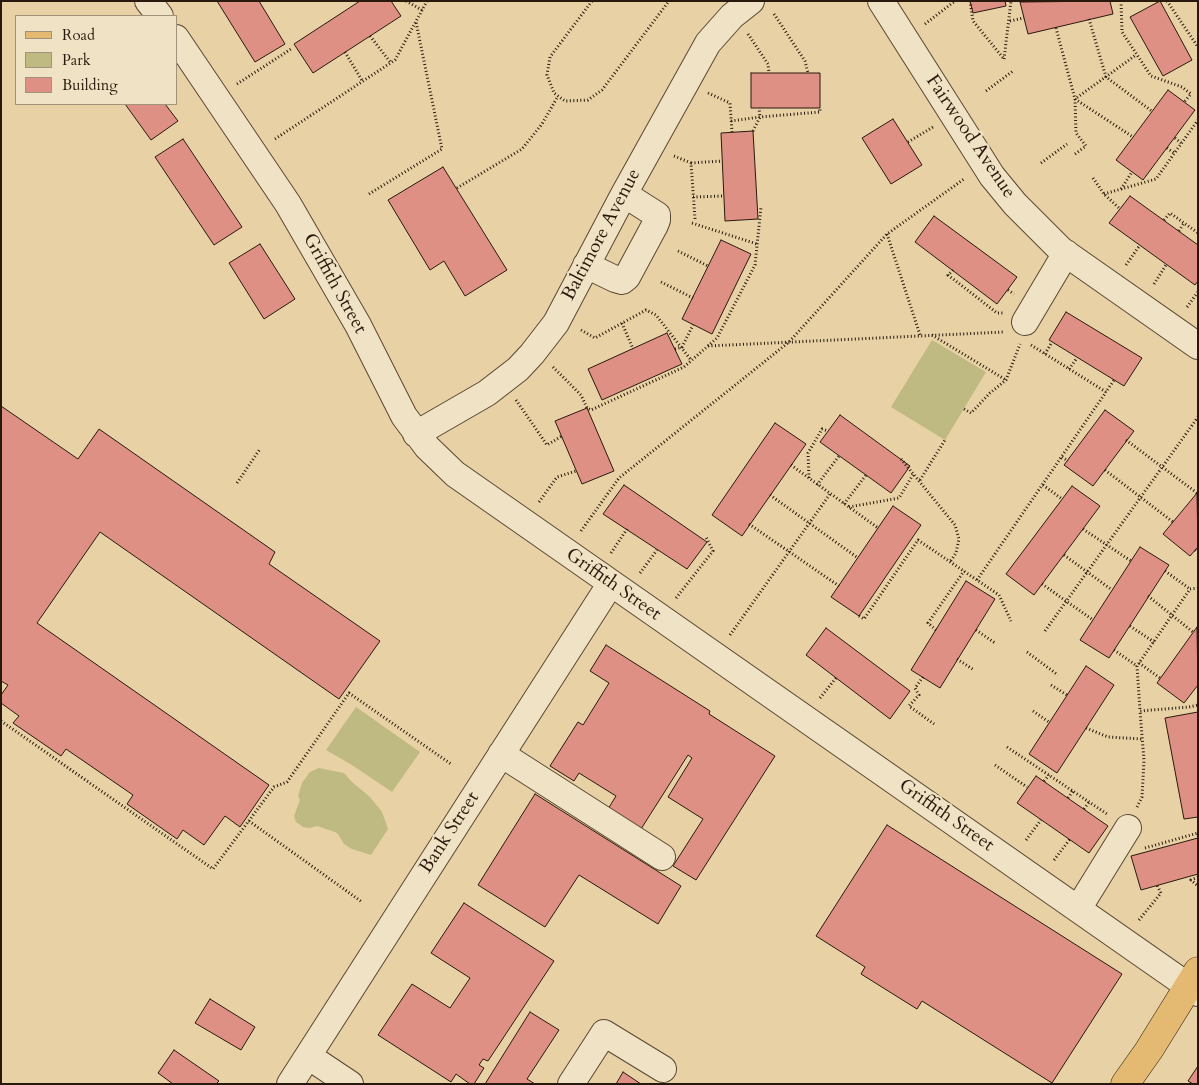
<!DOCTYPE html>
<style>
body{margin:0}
#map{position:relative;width:1199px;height:1085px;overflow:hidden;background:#e8d2a5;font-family:Cardo,serif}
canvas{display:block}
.frame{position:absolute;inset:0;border:2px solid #29190d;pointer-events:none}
.legend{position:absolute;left:15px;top:15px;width:162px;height:90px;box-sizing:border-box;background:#f0e2c4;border:1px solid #a0927b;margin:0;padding:6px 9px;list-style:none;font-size:15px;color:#29190d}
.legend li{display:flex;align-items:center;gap:10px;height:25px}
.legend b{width:25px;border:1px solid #a0927b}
</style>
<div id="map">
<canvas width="1199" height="1085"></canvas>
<div class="frame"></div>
<ul class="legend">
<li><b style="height:6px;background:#e4b972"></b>Road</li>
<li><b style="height:14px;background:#beba81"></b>Park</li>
<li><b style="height:14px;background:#de9085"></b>Building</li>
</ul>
</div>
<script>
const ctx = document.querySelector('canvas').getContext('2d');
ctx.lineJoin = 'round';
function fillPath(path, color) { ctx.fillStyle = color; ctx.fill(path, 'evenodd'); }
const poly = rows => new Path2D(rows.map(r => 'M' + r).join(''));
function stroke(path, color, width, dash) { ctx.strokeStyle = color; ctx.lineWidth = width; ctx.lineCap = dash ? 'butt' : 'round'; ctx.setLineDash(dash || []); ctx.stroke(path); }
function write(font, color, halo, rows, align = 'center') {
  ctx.font = font + ' Cardo,serif'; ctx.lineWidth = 4.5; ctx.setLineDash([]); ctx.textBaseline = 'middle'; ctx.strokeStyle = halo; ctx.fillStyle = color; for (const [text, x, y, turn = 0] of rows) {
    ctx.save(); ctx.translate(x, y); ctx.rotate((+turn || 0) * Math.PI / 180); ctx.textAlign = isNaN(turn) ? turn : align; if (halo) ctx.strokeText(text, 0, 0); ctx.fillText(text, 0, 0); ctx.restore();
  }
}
fillPath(poly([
 [932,340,986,372,945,440,891,407],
 [356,707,420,752,392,792,352,765,326,750],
 [319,768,344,773,352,782,370,797,382,812,388,829,371,855,352,849,344,844,338,834,335,832,317,826,309,828,303,827,296,822,294,816,300,800,298,796,302,783,310,772]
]), '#beba81');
const building = poly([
 [217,1,259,1,285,44,255,62,217,1],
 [360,1,391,1,401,16,313,73,294,44,360,1],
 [970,1,1005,1,1006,6,973,13,970,1],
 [1110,1,1113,14,1028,34,1020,2,1110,1],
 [1160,1,1192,60,1163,76,1130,17,1160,1],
 [751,73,820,73,820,108,751,108,751,73],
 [1168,90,1195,110,1143,180,1116,160,1168,90],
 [125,104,165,104,178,121,151,140,125,104],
 [893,119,922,165,891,184,862,138,893,119],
 [753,131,758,219,725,221,721,133,753,131],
 [183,139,242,227,214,245,155,157,183,139],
 [443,167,507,270,465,296,444,261,430,270,388,200,443,167],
 [1130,196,1198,245,1198,281,1195,285,1109,223,1130,196],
 [934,216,1017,277,997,304,915,242,934,216],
 [721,240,751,254,712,334,682,319,721,240],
 [260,244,295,299,264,319,229,263,260,244],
 [1066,312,1142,358,1124,386,1049,340,1066,312],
 [667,333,682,364,602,400,588,369,667,333],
 [1,406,78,459,99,429,275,552,269,564,380,641,339,699,100,532,37,623,269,785,240,827,225,816,204,845,183,830,177,839,127,804,133,795,66,749,61,756,13,723,19,716,1,703,1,695,8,685,1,681,1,406],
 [587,408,614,471,582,484,555,421,587,408],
 [1105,410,1134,431,1093,486,1064,465,1105,410],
 [840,415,910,466,891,493,820,442,840,415],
 [775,423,806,444,742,536,712,515,775,423],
 [624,485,707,542,687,569,603,514,624,485],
 [1072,486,1100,506,1034,595,1006,574,1072,486],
 [1197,493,1198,547,1190,556,1163,534,1197,493],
 [893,506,921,525,859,616,831,597,893,506],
 [1140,547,1169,565,1109,658,1080,640,1140,547],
 [966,581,995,599,940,688,911,670,966,581],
 [1197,627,1198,685,1184,703,1157,683,1197,627],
 [826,628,910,691,890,719,806,655,826,628],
 [606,645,710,711,709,714,775,756,696,880,673,866,703,819,668,797,692,758,688,755,641,829,608,809,616,796,579,773,574,781,550,766,578,722,583,725,609,683,590,671,606,645],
 [1086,666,1114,685,1057,773,1029,754,1086,666],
 [1198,712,1198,817,1184,819,1165,718,1198,712],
 [1036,776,1108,826,1089,853,1017,803,1036,776],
 [535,794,681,886,658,924,579,875,545,927,478,885,535,794],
 [887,825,1122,974,1052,1083,922,1001,917,1009,861,974,865,967,816,936,887,825],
 [1198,838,1198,874,1141,890,1131,856,1198,838],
 [464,903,554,961,488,1061,483,1059,479,1065,484,1068,474,1084,470,1084,456,1074,451,1082,378,1035,412,984,450,1008,470,978,431,953,464,903],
 [210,999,255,1027,241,1050,195,1023,210,999],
 [530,1012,559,1030,527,1079,535,1084,485,1084,530,1012],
 [174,1050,219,1081,216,1084,173,1084,158,1073,174,1050],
 [1198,1066,1198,1084,1193,1084,1188,1081,1198,1066],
 [623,1072,641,1084,616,1084,623,1072]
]);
fillPath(building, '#de9085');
stroke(building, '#29190d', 1);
const minor = poly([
 [148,1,160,16],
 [881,1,992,176,1015,204,1061,250,1198,346],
 [176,38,288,204,358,325,404,416,427,447,455,474,1198,993],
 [586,265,615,279,622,281,627,277,655,225,657,220,657,215,624,194],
 [1025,322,1066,253],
 [416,434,487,393,518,369,532,354,556,323,624,194,708,43,732,16,751,1],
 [501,754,662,857],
 [1078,909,1128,828],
 [308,1056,350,1084],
 [290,1084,611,583],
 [571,1084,604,1033,663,1069]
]);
const major = poly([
 [1125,1084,1149,1050,1198,971]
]);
stroke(minor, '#594733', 28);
stroke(major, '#29190d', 29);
stroke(poly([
 [406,1,422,10],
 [592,1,550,57,547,75,554,93,565,101,588,100,602,90,669,1],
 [970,1,973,21,1004,59],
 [1121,1,1122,32,1151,76,1182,87,1191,94,1184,102],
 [1167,1,1198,47],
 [774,14,805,61,808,73],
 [1089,19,1106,77,1153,112],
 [1010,21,1024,18],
 [925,24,955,1],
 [1056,28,1075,99,1133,137],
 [748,34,768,64,769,73],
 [370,36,391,63],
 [345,52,363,82],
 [1004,59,1011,1],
 [237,84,291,49],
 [986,91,1013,71],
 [708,93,730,103,732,132],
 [731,121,760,117,820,112,820,108],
 [753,131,760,117,759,108],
 [1175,138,1181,143],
 [275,139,395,60,427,1],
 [908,142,933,127],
 [1167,148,1174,153],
 [1075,154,1086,146,1076,133,1075,99,1136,55],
 [674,156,691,163,695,219],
 [691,163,722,161],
 [1041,163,1067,144],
 [1093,178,1104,194,1120,209],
 [457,188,522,149,542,124,558,96],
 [1121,189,1132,172],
 [369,194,442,149,416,22],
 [1104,194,1156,179,1198,120],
 [693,197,724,196],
 [1164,220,1170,213,1198,233],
 [692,223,757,244],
 [1179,231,1184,223],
 [887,234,920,335],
 [678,251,708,266],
 [1126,265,1140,245],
 [953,270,948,275,997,313,1003,313],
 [661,282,693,298],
 [1154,284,1166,265],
 [1008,290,1014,294],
 [1187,307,1198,292],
 [622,323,633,349],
 [581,330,595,338,646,310,656,315,691,360],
 [932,335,1006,380],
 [1031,345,1106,392,1114,380],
 [708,346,1004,332],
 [675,349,682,347,693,325],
 [1045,354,1052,342],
 [553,367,581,395,587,408,591,410,684,367,717,338,755,265,761,207],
 [1069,369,1077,358],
 [516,400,547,445,562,436],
 [964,409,971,413,990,393,1006,380,1020,344],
 [1126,440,1197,493],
 [1062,457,1068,461],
 [901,459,955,525,959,539,956,553,950,562],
 [791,465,878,528],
 [1105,470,1173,522],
 [809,478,808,453,822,429,828,431],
 [920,480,945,440],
 [237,483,260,449],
 [817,485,839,456],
 [1043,485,1062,499],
 [770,495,858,558],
 [539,502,557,477,576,471],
 [844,504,866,475],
 [849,507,899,498,914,473],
 [749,524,839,586],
 [1083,529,1131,561],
 [581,531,619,478,789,342,887,234,964,179],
 [1195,550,1198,552],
 [611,553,627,529],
 [1064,555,1112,590],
 [1165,571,1190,589],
 [640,573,657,550],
 [977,580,1106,392],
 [1042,584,1093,620],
 [1198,588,1190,589,1137,666,1140,711,1189,707,1198,705],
 [1148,596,1193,632],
 [676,598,713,551,706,537],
 [859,616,864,619,918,540,999,595,1011,621],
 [1130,626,1154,642],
 [936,630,928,623,964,571],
 [976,630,995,643],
 [1045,631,1198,417],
 [730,635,830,494],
 [1114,650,1137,666],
 [1027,652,1058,675],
 [957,659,974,670],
 [1139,663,1160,678],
 [923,677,915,688,919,695,909,706,934,724],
 [1051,685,1067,695],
 [820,698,836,678],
 [1033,711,1049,722],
 [1,721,213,869,274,787,287,782,349,693,451,764],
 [1086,728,1108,737,1142,739],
 [1007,747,1107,814],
 [995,765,1027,787],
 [1044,781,1049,775],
 [1068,798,1073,791],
 [1137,807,1142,797,1144,760,1140,711],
 [1084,809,1089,802],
 [249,821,362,902],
 [1026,840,1041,820],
 [1145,848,1198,833],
 [1054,860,1070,839],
 [1198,877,1191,880,1198,886],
 [1139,920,1161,893,1157,885]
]), '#29190d', 3, [1, 2.5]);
stroke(minor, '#f0e2c4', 26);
stroke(major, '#e4b972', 28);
write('19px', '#29190d', '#f0e2c4', [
 ["Fairwood Avenue",970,137,56],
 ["Baltimore Avenue",602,235,-62],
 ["Griffith Street",334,284,61],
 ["Griffith Street",613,585,35],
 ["Griffith Street",946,816,35],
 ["Bank Street",450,833,-57]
]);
</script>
